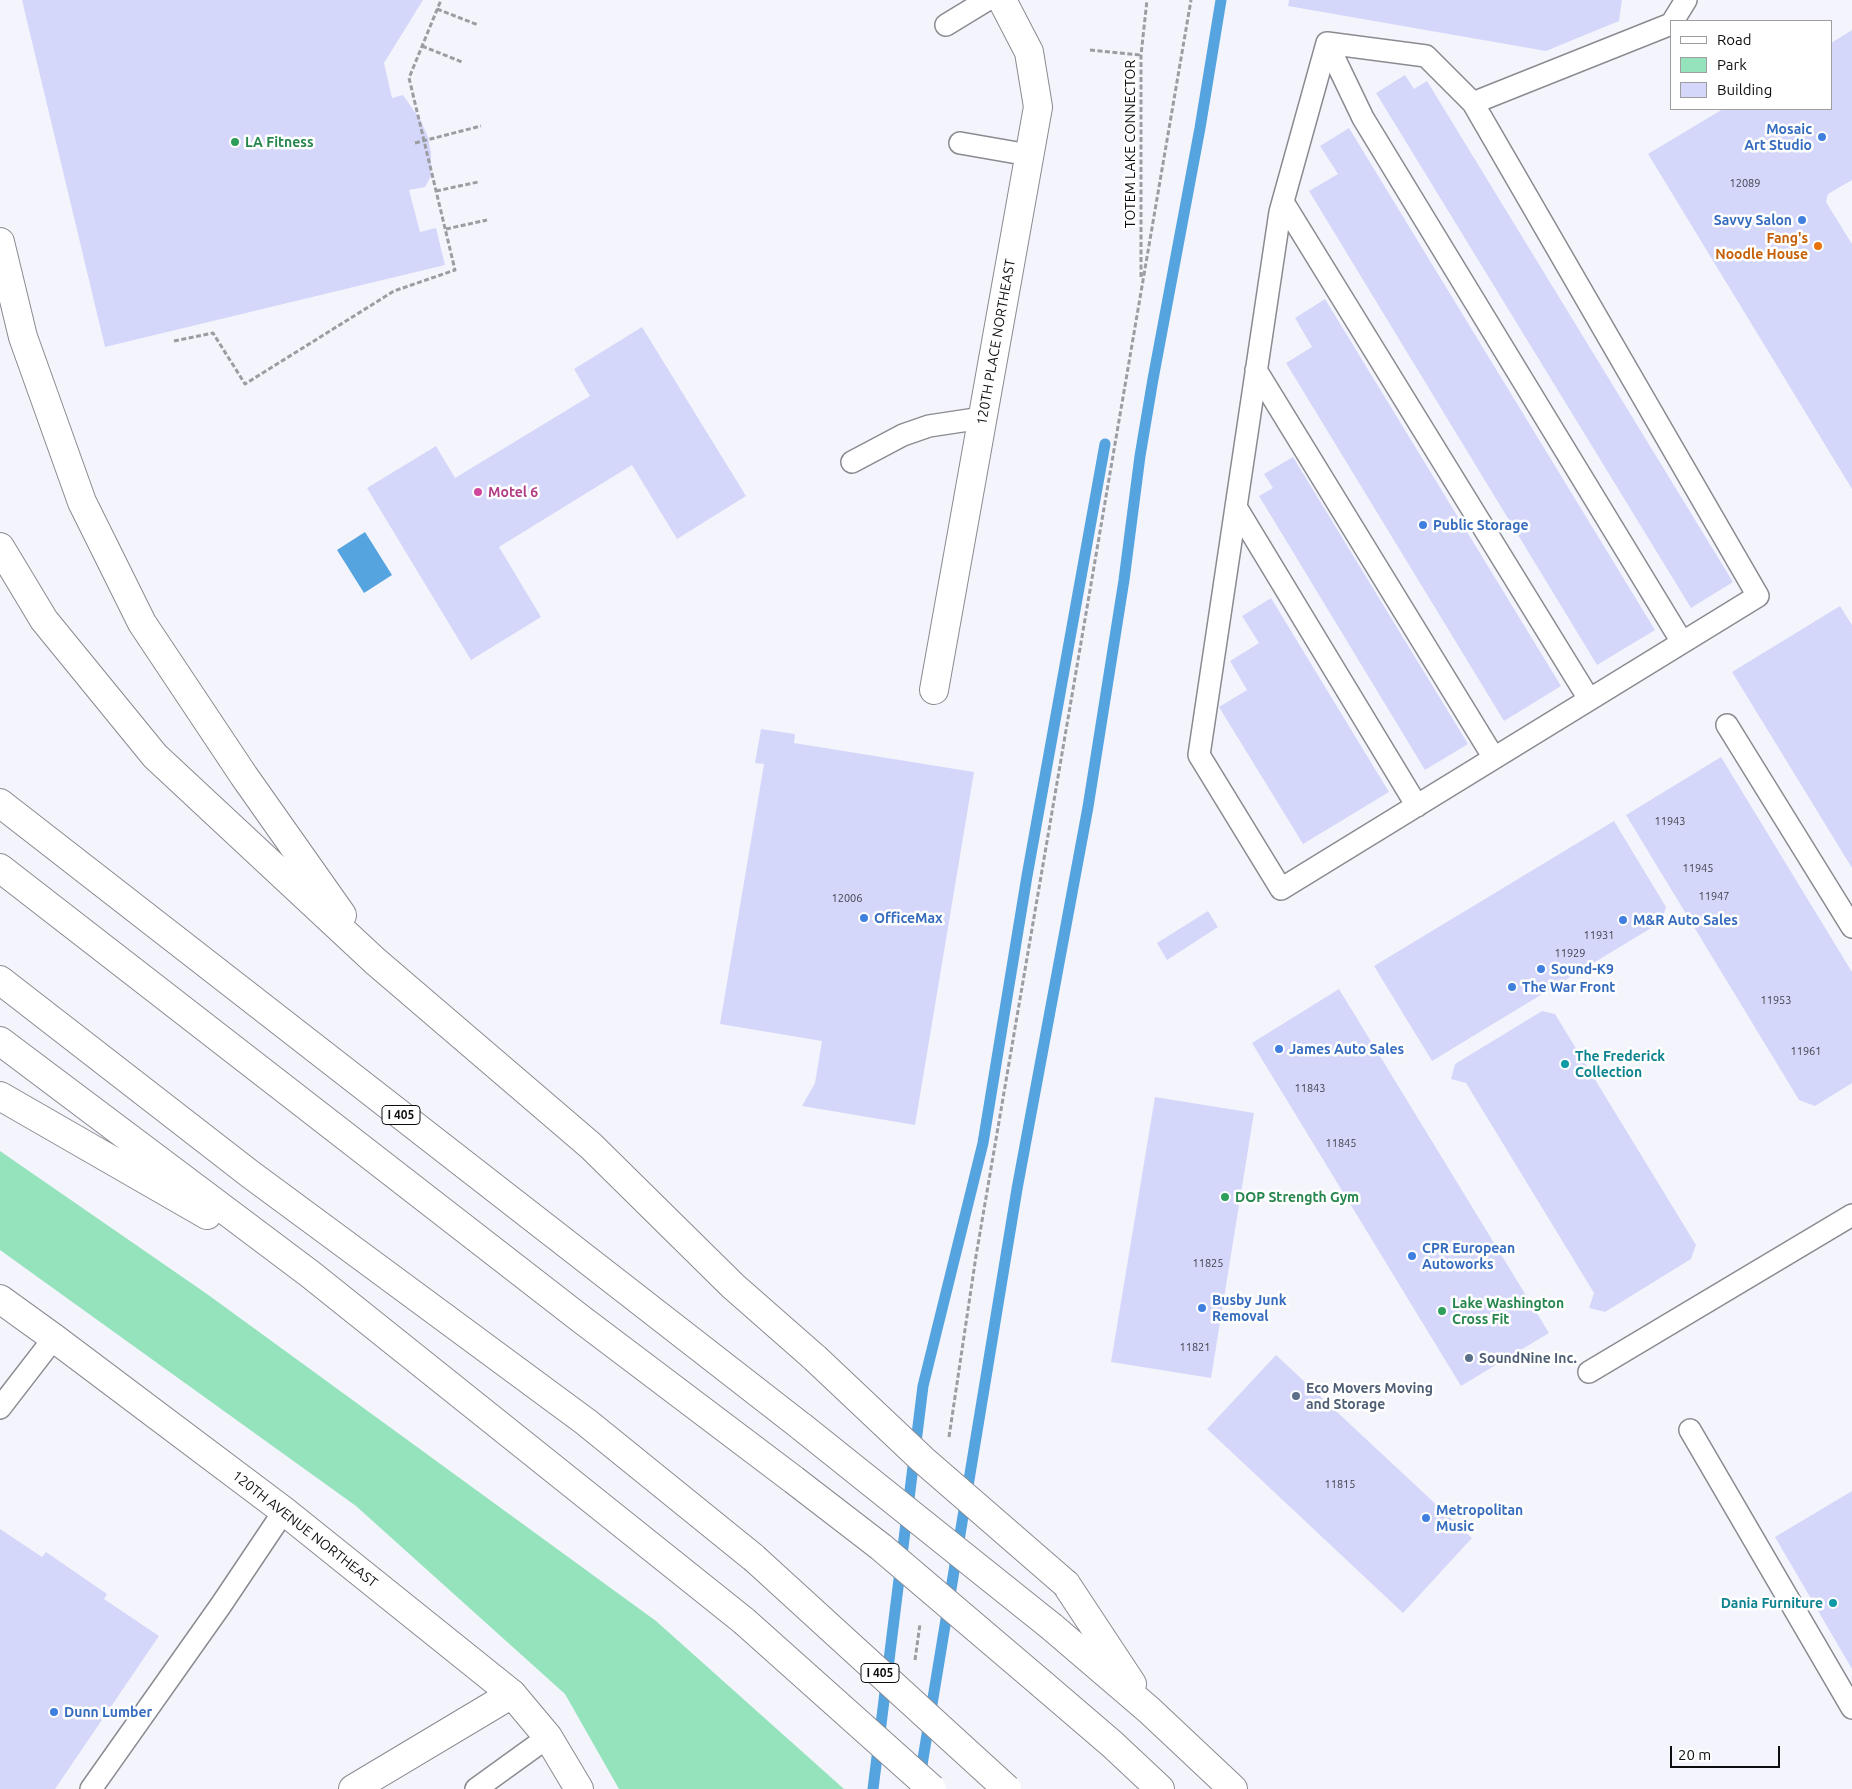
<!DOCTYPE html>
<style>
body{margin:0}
#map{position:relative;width:1852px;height:1789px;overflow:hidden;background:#f4f5fc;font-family:Ubuntu,sans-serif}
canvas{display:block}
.legend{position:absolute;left:1670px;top:20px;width:162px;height:90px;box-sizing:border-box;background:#fff;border:1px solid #9e9e9f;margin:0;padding:6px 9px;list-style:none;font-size:15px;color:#0d0d10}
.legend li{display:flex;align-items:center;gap:10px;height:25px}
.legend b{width:25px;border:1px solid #9e9e9f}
.scale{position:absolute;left:1670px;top:1746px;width:110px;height:22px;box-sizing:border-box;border:2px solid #0d0d10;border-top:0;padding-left:6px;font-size:15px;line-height:18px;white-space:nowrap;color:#0d0d10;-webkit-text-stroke:4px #fff;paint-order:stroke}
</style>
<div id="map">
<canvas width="1852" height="1789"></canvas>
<ul class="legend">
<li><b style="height:6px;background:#fff"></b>Road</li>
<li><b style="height:14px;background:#94e3bd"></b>Park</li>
<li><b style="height:14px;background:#d5d7fa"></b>Building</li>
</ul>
<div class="scale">20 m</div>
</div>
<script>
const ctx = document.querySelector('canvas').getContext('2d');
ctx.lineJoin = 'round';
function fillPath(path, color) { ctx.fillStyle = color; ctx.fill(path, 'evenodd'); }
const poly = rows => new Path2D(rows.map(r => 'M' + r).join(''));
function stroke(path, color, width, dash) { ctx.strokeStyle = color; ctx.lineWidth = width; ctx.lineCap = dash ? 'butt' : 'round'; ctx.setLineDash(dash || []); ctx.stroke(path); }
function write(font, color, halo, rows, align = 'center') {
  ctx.font = font + ' Ubuntu,sans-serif'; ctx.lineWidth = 5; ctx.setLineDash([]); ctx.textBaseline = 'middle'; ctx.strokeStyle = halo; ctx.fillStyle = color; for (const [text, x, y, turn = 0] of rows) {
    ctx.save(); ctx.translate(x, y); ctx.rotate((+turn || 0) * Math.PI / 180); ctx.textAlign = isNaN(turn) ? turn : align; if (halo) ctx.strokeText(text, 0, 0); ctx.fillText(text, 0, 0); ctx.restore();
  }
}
fillPath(poly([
 [0,1151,207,1294,656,1621,844,1789,619,1789,565,1694,356,1506,0,1250]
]), '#94e3bd');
fillPath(poly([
 [365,532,392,575,364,593,337,550]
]), '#55a4e0');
stroke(poly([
 [920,1777,1017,1189,1088,807,1124,580,1140,456,1153,379,1200,128,1221,0],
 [873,1789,923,1386,983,1143,1027,876,1105,444]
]), '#55a4e0', 11);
fillPath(poly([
 [22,0,423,0,384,63,392,98,403,95,421,121,428,137,431,153,431,176,425,187,409,190,420,232,436,228,445,265,105,347],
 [1289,0,1622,0,1619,21,1546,51,1288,6],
 [1852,30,1852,180,1828,194,1826,202,1852,244,1852,489,1648,154,1723,109,1831,109,1831,43],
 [1405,75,1414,89,1427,81,1733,582,1691,608,1376,93],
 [1349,128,1655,630,1597,665,1309,191,1338,174,1320,146],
 [1325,299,1561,686,1504,721,1286,363,1312,347,1295,318],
 [642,327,746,496,677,539,632,465,499,547,541,617,471,660,367,488,436,446,455,478,590,396,574,369],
 [1293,457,1468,744,1425,770,1259,496,1273,488,1264,474],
 [1271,598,1389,792,1303,844,1219,707,1247,690,1230,661,1259,643,1242,616],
 [1840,606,1852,625,1852,868,1732,672],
 [761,729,795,734,794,743,974,772,915,1125,802,1106,815,1083,822,1041,720,1024,764,764,755,763],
 [1721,757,1852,972,1852,1083,1815,1106,1799,1100,1626,815],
 [1614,821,1666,907,1661,922,1432,1061,1374,966],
 [1208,911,1218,927,1167,960,1157,943],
 [1339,989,1549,1333,1461,1386,1252,1043],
 [1542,1011,1555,1014,1696,1245,1691,1259,1605,1312,1589,1308,1594,1293,1466,1083,1451,1079,1455,1064],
 [1155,1097,1254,1113,1211,1378,1111,1362],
 [1276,1355,1472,1538,1403,1613,1207,1429],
 [1852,1491,1852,1669,1775,1537],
 [0,1529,42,1557,46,1552,107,1594,104,1599,159,1636,55,1789,0,1789]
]), '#d5d7fa');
const service = poly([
 [1673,21,1686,0],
 [946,25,987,0],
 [1327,43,1426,56,1473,103,1758,596,1281,889,1199,755,1280,212,1327,43],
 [1327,43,1363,118,1682,642],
 [1473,103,1671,24],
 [960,143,1029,155],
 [1283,202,1589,699],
 [1256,370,1494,758],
 [852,462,903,435,929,426,982,418],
 [1236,507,1417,806],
 [1727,725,1852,927],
 [1589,1372,1852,1215],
 [0,1408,54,1338],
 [1690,1430,1852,1708],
 [91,1789,221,1605,284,1511],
 [476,1789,548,1737]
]);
const minor = poly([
 [934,690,1038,107,1029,52,1002,0],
 [0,1299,54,1338,284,1511,512,1694,548,1737,579,1789]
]);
const tertiary = poly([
 [353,1789,512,1694]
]);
const motorway = poly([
 [0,242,23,337,82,502,142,623,244,776,342,915],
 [0,547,44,620,155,756,375,961,591,1146,733,1286,815,1358],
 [0,803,802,1427],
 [0,868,581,1319,794,1480],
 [0,980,250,1174,586,1422,754,1558],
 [0,1041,310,1274,744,1621],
 [0,1096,207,1215],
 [1066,1584,1132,1684],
 [1052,1627,1149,1710,1233,1789],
 [1042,1684,1112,1744,1160,1789]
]);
stroke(service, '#8a8b91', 24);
stroke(minor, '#8a8b91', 30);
stroke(tertiary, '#8a8b91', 30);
stroke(motorway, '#8a8b91', 30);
stroke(poly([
 [437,9,478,25],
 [422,46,462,62],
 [1090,50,1141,55],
 [415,143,481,126],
 [436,191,478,182],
 [446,229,487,220],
 [1141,277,1141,55,1147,0],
 [174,341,213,333,245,384,394,291,455,270,409,78,441,0],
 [949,1437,976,1256,1191,0],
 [915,1660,920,1624]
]), '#9c9da2', 3, [5, 2.5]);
stroke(service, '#fff', 21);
stroke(minor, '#fff', 28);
stroke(tertiary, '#fff', 28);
stroke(motorway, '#fff', 28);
const motorwayBridge = poly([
 [815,1358,922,1459,1066,1584],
 [802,1427,1052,1627],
 [794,1480,881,1547,1042,1684],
 [754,1558,1007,1789],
 [744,1621,932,1789]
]);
stroke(motorwayBridge, '#8a8b91', 30, []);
stroke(motorwayBridge, '#fff', 28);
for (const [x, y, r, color] of [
 [1822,137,5,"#3f7fe0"],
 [235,142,5,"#2e9e5b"],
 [1802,220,5,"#3f7fe0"],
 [1818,246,5,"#e8710a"],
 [478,492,5,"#d1479c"],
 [1423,525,5,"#3f7fe0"],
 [864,918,5,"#3f7fe0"],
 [1623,920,5,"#3f7fe0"],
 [1541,969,5,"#3f7fe0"],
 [1512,987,5,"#3f7fe0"],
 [1279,1049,5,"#3f7fe0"],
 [1565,1064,5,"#0f9aa8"],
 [1225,1197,5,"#2e9e5b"],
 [1412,1256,5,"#3f7fe0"],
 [1202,1308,5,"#3f7fe0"],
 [1442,1311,5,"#2e9e5b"],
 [1469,1358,5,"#5c6f8a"],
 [1296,1396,5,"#5c6f8a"],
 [1426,1518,5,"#3f7fe0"],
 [1833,1603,5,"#0f9aa8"],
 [54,1712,5,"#3f7fe0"]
]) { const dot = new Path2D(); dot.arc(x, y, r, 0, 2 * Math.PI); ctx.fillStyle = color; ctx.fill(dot); stroke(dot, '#fff', 2); }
write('11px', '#3f404a', null, [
 ["12089",1745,183],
 ["11943",1670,821],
 ["11945",1698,868],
 ["11947",1714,896],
 ["12006",847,898],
 ["11931",1599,935],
 ["11929",1570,953],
 ["11953",1776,1000],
 ["11961",1806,1051],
 ["11843",1310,1088],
 ["11845",1341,1143],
 ["11825",1208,1263],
 ["11821",1195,1347],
 ["11815",1340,1484]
]);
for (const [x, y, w] of [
 [401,1115,38],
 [880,1673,38]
]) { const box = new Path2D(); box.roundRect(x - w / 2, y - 9.5, w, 19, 4); ctx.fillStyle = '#fff'; ctx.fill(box); stroke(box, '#0d0d10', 1); }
write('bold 12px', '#0d0d10', null, [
 ["I 405",401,1115],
 ["I 405",880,1673]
]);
write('bold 14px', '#366cbe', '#fff', [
 ["Mosaic",1812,129,"right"],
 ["Art Studio",1812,145,"right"],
 ["Savvy Salon",1792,220,"right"],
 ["Public Storage",1433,525],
 ["OfficeMax",874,918],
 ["M&R Auto Sales",1633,920],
 ["Sound-K9",1551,969],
 ["The War Front",1522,987],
 ["James Auto Sales",1289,1049],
 ["CPR European",1422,1248],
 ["Autoworks",1422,1264],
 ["Busby Junk",1212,1300],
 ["Removal",1212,1316],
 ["Metropolitan",1436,1510],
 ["Music",1436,1526],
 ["Dunn Lumber",64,1712]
], 'left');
write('bold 14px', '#27864d', '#fff', [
 ["LA Fitness",245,142],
 ["DOP Strength Gym",1235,1197],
 ["Lake Washington",1452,1303],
 ["Cross Fit",1452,1319]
], 'left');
write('14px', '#0d0d10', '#fff', [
 ["TOTEM LAKE CONNECTOR",1130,144,-90],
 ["120TH PLACE NORTHEAST",996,342,-80],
 ["120TH AVENUE NORTHEAST",305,1529,38]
]);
write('bold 14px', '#c56008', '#fff', [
 ["Fang's",1808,238],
 ["Noodle House",1808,254]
], 'right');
write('bold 14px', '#b23c85', '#fff', [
 ["Motel 6",488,492]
], 'left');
write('bold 14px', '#0d838f', '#fff', [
 ["The Frederick",1575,1056],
 ["Collection",1575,1072],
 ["Dania Furniture",1823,1603,"right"]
], 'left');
write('bold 14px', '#4e5e75', '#fff', [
 ["SoundNine Inc.",1479,1358],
 ["Eco Movers Moving",1306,1388],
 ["and Storage",1306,1404]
], 'left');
</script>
